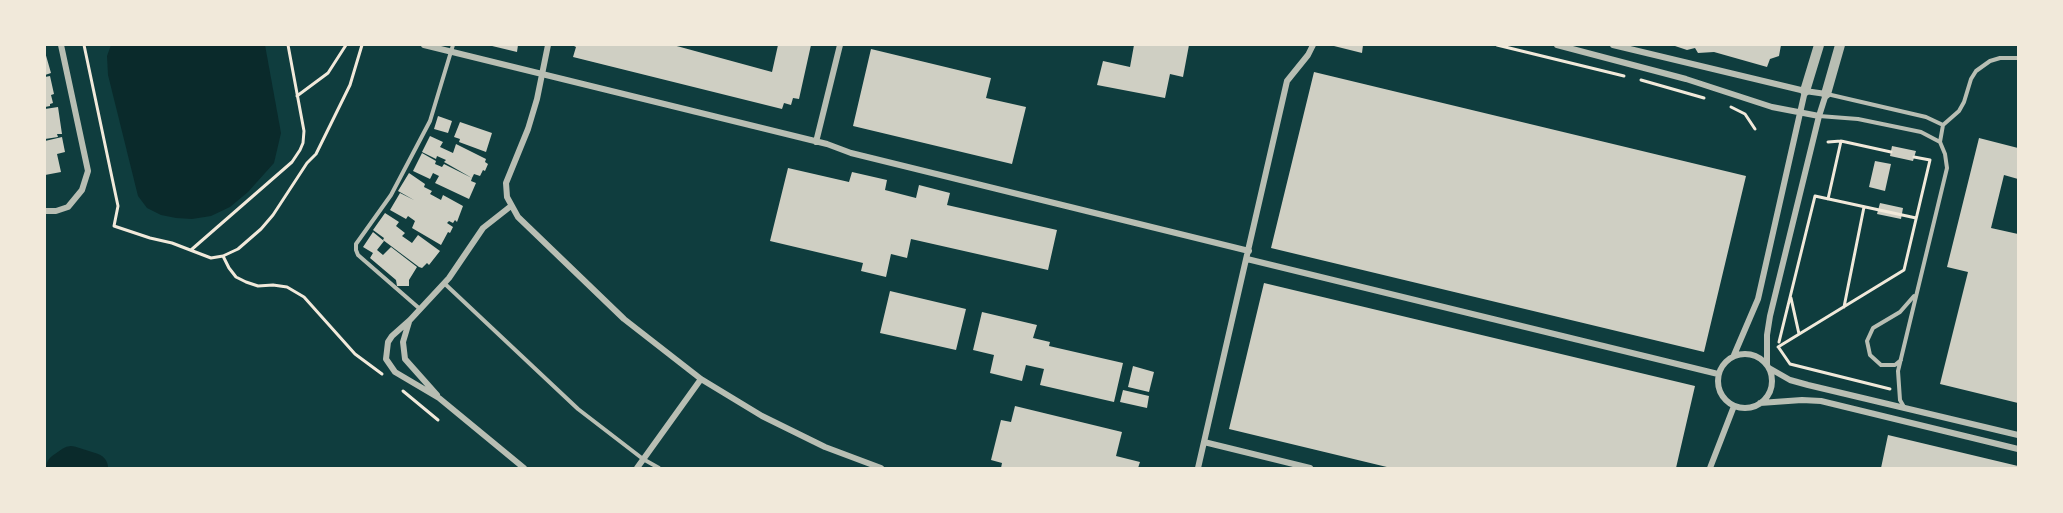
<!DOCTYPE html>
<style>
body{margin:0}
#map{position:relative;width:2063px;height:513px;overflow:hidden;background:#0f3d3e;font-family:"Asap Condensed",sans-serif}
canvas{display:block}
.frame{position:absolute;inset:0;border:46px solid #f1e9da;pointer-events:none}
</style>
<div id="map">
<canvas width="2063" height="513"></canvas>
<div class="frame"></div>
</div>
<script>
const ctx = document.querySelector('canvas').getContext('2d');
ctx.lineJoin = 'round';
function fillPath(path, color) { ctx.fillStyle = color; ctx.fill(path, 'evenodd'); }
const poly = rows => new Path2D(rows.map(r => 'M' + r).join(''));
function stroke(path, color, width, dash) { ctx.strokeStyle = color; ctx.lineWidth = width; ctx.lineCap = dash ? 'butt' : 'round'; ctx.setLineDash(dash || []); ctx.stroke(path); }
fillPath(poly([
 [111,45,265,45,281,133,274,163,248,192,230,207,211,216,192,219,176,218,161,215,147,208,138,196,108,75,107,56]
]), '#0a2a2b');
stroke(poly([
 [61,468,71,461,93,468]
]), '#0a2a2b', 30);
fillPath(poly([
 [488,45,518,45,517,52],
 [572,45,673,45,772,72,778,45,811,45,799,99,793,98,791,105,784,103,782,109,573,57,576,47],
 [1134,45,1189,45,1183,77,1170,74,1165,98,1097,85,1103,61,1130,67],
 [1330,45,1363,45,1362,53],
 [1672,45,1781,45,1779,56,1770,59,1767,67,1714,52,1698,53,1695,48,1687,50],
 [871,49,991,78,986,98,1026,107,1012,164,853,126],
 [45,52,51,73,45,75],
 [1314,72,1746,176,1704,352,1271,248],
 [50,76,54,94,51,95,53,103,50,104,50,106,45,107,45,77],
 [58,107,62,134,57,134,58,137,45,139,45,109],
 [438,116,452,121,448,133,434,129],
 [460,122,492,133,486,152,459,142,460,139,454,137],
 [430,136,443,142,440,147,453,153,456,144,486,159,485,162,488,164,485,171,483,170,480,176,474,174,472,178,444,162,446,160,437,156,436,159,422,152],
 [62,137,65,152,57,154,61,172,45,175,45,141],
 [1979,138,2018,148,2018,179,2004,175,1991,228,2018,234,2018,403,1940,384,1968,272,1947,267],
 [1892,146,1916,151,1913,161,1890,156],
 [422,153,436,161,435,164,442,167,444,164,472,178,471,181,476,183,469,199,435,183,439,176,433,173,430,179,413,171],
 [1875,161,1891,164,1885,191,1869,187],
 [788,168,849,182,852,172,887,180,885,190,916,198,919,185,950,193,947,205,1057,230,1048,270,911,239,907,258,891,254,886,277,861,271,863,263,770,241],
 [409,173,425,184,424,187,432,191,430,194,441,200,443,195,463,206,457,222,455,220,453,223,449,221,447,223,453,227,450,233,448,232,441,245,412,228,415,221,408,216,406,219,390,210,400,193,414,200,398,191],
 [1880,203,1903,208,1901,219,1877,214],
 [385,213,399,222,396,226,405,233,402,236,412,243,418,235,440,251,429,265,427,263,422,268,419,267,383,240,384,238,373,230],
 [373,232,384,241,377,250,383,255,391,247,417,267,409,280,409,286,397,286,396,280,370,258,373,253,363,247],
 [1264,283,1695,386,1676,468,1391,468,1229,429],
 [890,291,966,309,956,350,880,333],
 [982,312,1037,325,1033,338,1050,342,1049,346,1123,363,1114,402,1040,385,1044,369,1026,365,1022,381,990,373,994,355,973,350],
 [1133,366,1154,372,1149,392,1128,387],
 [1123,390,1149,396,1147,408,1120,402],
 [1015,406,1122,432,1116,456,1140,462,1138,468,1001,468,1002,463,991,460,1001,420,1011,422],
 [1888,435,2018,466,2018,468,1881,468]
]), '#cfcfc3');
stroke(poly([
 [84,45,118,206,114,226,150,238,172,243,211,258,223,256],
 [362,45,350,85,316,154,307,163,273,215,261,229,238,249,223,256,229,268,236,277,246,282,258,286,273,285,287,287,304,297,355,354,382,374],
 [1497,45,1624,76],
 [1641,80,1704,98],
 [297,96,328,73,346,45],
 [1731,107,1745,114,1755,129],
 [1828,142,1841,141,1891,152],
 [1828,199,1841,141],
 [191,250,292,162,300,150,303,143,304,131,288,45],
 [1791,298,1799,334],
 [1844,307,1864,207],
 [1779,342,1815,196,1916,218],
 [1778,347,1904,270,1930,160,1914,157],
 [1779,348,1790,364,1890,389],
 [403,391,438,420]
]), '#f1e9da', 3);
stroke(poly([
 [1827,94,1926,117,1943,125],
 [1819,116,1858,119,1921,132,1940,142],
 [444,283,578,409,643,459,659,468],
 [420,309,358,255,356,250,356,244,391,195,430,121,453,45],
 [1901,360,1895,365,1881,365,1870,355,1867,341,1873,328,1900,312,1914,296],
 [1904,407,1900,400,1898,371,1947,168,1945,154,1940,142,1943,125,1959,111,1964,102,1971,79,1976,71,1990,61,2000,58,2018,58]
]), '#b8beb3', 4);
stroke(poly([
 [424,45,827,144,851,153,1249,251],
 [548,45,537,99,528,129,506,183,507,197,518,217,624,319,701,379,762,416,825,447,881,468],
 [1557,45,1686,79,1772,107,1819,116],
 [1613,45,1805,91,1826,94,1819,116,1770,316,1767,335,1767,364],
 [816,142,840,45],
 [511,206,483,228,449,278,410,320,392,336,388,342,386,359,395,372,439,398,524,468],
 [45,211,56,211,68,207,82,190,88,171,61,45],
 [1247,259,1718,374],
 [409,322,403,342,405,359,437,395],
 '1718 381a27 27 0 1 1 54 0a27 27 0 1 1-54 0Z',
 [1734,355,1758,299,1805,91],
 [1769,368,1790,380,1808,385,2018,435],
 [1760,403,1802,400,1821,401,2018,449],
 [1204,442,1310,468],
 [637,468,701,379],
 [1198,468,1287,81,1308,55,1313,45],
 [1710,468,1734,406]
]), '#b8beb3', 6);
stroke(poly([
 [1805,91,1819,45],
 [1826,94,1840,45]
]), '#b8beb3', 10);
</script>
